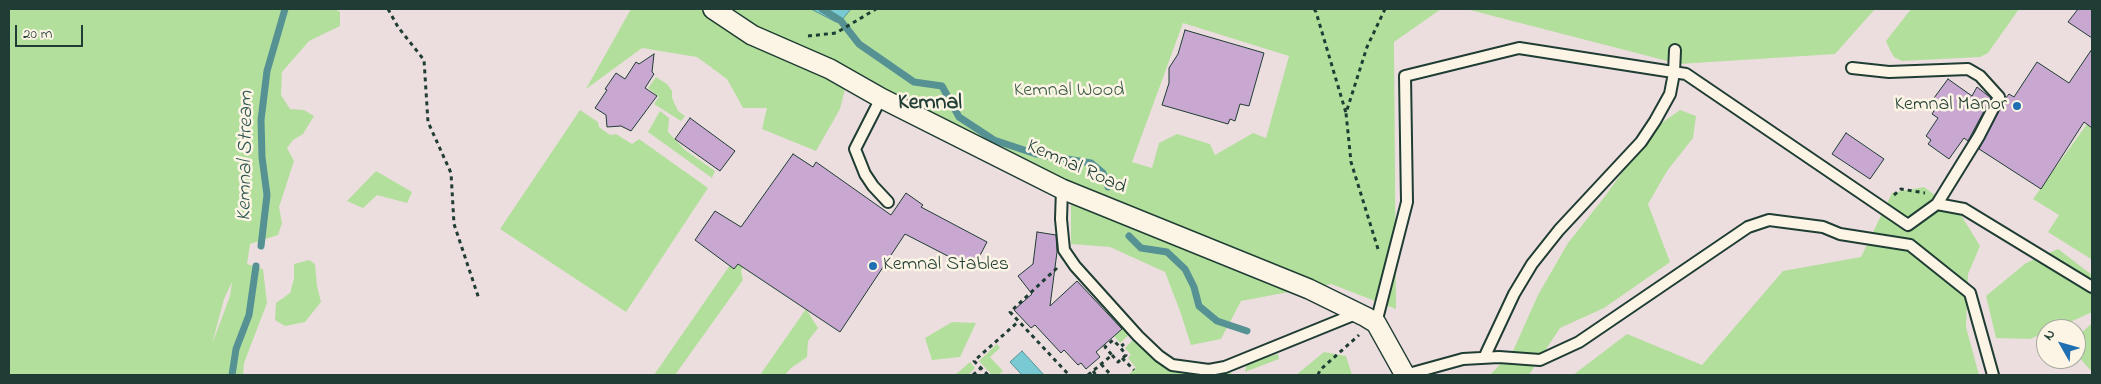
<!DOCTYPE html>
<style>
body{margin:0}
#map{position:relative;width:2101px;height:384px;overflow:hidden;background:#ecdedf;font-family:"Indie Flower",sans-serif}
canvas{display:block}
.frame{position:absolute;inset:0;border:10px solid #1f3d34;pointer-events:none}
.north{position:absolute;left:2036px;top:319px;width:50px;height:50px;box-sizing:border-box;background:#fcf5e5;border:1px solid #a4ab9e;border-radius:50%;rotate:308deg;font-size:14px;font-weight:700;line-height:20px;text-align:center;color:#1f3d34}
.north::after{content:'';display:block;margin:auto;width:18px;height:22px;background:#1f6fb2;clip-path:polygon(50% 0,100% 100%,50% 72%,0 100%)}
.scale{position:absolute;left:15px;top:25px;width:68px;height:22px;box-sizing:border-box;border:2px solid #1f3d34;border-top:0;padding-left:6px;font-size:15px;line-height:18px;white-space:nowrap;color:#1f3d34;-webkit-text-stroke:4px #fcf5e5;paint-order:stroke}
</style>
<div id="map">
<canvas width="2101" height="384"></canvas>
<div class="frame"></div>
<div class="north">N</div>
<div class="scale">20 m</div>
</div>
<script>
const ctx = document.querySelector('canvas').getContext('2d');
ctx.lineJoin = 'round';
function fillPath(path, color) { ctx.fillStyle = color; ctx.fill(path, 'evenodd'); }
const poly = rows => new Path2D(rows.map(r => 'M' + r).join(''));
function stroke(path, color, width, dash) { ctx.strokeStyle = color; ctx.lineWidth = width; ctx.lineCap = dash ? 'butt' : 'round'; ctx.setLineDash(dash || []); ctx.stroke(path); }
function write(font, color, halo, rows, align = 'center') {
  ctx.font = font + ' "Indie Flower",sans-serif'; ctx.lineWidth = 5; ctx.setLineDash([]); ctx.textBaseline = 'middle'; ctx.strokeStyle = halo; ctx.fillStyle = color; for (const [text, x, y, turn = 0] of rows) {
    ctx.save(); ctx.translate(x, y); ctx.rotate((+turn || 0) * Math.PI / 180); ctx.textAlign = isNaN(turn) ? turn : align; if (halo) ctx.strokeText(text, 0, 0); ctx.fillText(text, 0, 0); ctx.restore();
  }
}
fillPath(poly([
 [9,9,335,9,340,12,340,26,309,41,282,72,281,95,290,109,304,110,314,116,303,134,293,140,287,148,294,161,279,207,282,223,278,235,250,244,247,264,263,269,267,303,244,363,243,375,9,375],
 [232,282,230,296,212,344,224,299],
 [631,9,1441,9,1394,42,1396,309,1331,284,1241,301,1221,339,1191,345,1180,311,1165,272,1110,247,1071,244,1071,183,863,98,845,89,840,109,816,151,762,129,767,108,743,108,727,79,697,57,642,48,586,89],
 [1183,23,1289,56,1266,138,1253,133,1215,155,1210,144,1177,134,1159,143,1152,168,1132,162],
 [1466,9,1875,9,1835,54,1679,64],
 [1911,9,2019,9,1988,53,1980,57,1902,61,1894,57,1891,52,1886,41],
 [656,77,667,84,672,91,672,98,678,111,685,116,681,121,654,104,659,97,648,88],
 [580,110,598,122,599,127,610,135,616,134,632,144,639,139,708,188,626,312,500,229],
 [1680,110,1696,116,1693,138,1667,171,1648,204,1670,262,1604,308,1560,328,1529,375,1490,375,1513,351,1538,295,1568,243,1606,195,1653,129],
 [660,111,669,118,668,132,685,150,715,171,712,178,648,132],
 [2087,124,2092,129,2091,259,2048,232,2059,215,2033,199],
 [376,171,412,192,407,203,377,195,363,208,347,201],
 [1924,187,1961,215,1980,246,1968,274,1966,327,1979,375,1573,375,1627,334,1702,365,1783,271,1861,257,1892,193],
 [785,196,741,271,743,280,675,375,654,375,730,265,735,268],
 [2058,249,2092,275,2092,312,2055,329,2046,329,2046,332,2030,339,1996,338,1986,296,2026,263],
 [309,260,315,264,317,286,321,302,305,322,285,326,275,320,276,303,290,293,294,279,294,264],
 [1112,308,1132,332,1120,343,1114,336,1122,328,1107,313],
 [806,309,818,328,808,341,807,357,791,368,785,375,760,375],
 [952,322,976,323,960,357,932,360,925,338],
 [2092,323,2092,372,2076,354,2076,338],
 [1135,338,1164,366,1185,373,1207,374,1227,370,1233,375,1128,375,1136,368,1128,358,1131,355,1125,348],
 [997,344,1000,348,990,357,1003,371,998,375,992,375,979,361],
 [1324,352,1346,356,1352,375,1296,375],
 [1278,354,1279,359,1245,372,1247,363],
 [970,362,975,368,968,375,955,375]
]), '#b3df9c');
const water = poly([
 [811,9,851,9,841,21,836,22,811,9],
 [1022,351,1044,375,1022,375,1010,362,1022,351]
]);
fillPath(water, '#7acad4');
stroke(water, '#569294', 1);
stroke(poly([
 [822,9,841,21,859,44,914,82,942,86,959,117,994,140,1036,154,1091,163,1103,173,1108,187],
 [1129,236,1141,248,1167,252,1185,269,1194,287,1199,306,1217,321,1247,331],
 [261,246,267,195,262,157,261,120,267,71,285,9],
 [232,375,236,349,249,315,256,266]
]), '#569294', 7);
const building = poly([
 [2078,9,2092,9,2092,38,2068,22,2078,9],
 [1185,30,1264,53,1249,106,1240,104,1235,121,1230,119,1228,124,1162,105,1169,83,1169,68,1178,54,1185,30],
 [2092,49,2092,128,2084,122,2041,189,1979,149,2005,99,2009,94,2014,97,2037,62,2069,83,2092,49],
 [654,54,652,72,654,74,645,88,657,96,631,131,621,126,607,127,606,115,595,108,607,90,605,89,616,73,625,79,636,62,639,64,654,54],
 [1948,79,1972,96,1977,87,1991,98,1968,141,1964,138,1949,159,1928,144,1931,140,1926,136,1938,118,1932,114,1937,106,1931,102,1948,79],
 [690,118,735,151,720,171,675,139,690,118],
 [1846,133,1884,159,1870,179,1832,154,1846,133],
 [793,154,813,167,816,162,891,215,906,193,923,205,921,207,987,242,973,269,905,234,840,332,738,264,734,269,695,240,715,211,741,227,793,154],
 [1037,232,1056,235,1057,252,1050,306,1077,281,1122,329,1096,352,1100,357,1086,369,1081,363,1078,365,1064,350,1061,353,1035,325,1031,328,1014,310,1032,294,1018,276,1033,264,1037,232]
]);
fillPath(building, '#c8a7d1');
stroke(building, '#1f3d34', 1);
const service = poly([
 [881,98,855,149,865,174,873,186,888,202],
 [1062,189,1061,219,1064,250,1075,266,1138,336,1159,356,1172,365,1209,370,1225,367,1358,313],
 [1937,204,1964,209,2092,287],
 [1376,323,1407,202,1405,76,1519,48,1686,74,1908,225,1937,204,1979,136,1999,97,1980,76,1968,69,1889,72,1852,68],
 [1484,358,1514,294,1532,264,1559,230,1641,142,1655,121,1670,94,1674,73,1675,50],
 [1405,375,1463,359,1499,357,1540,360,1579,342,1748,227,1769,220,1823,227,1840,234,1910,245,1970,293,1993,375]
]);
const minor = poly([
 [713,9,752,35,830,69,881,98,1062,189,1309,289,1366,317,1376,323,1405,375]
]);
stroke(service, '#1f3d34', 14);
stroke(minor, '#1f3d34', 22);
stroke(poly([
 [388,9,398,27,424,60,428,122,451,173,454,224,479,299],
 [1314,9,1316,12,1346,113],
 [808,36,836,33,876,9],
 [1894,195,1901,189,1925,193],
 [1378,249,1351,162,1346,113,1367,47,1385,9],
 [1057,268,1010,312,1069,375],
 [1112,355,1118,362,1126,355,1120,347],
 [1122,358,1134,370],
 [1101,364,1111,375],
 [1093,371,1096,375],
 [973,375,981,368],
 [988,375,974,361,1019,321],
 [1088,375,1112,355,1105,347,1113,340,1120,347,1124,344],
 [1318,375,1320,370,1359,335]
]), '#1f3d34', 3, [4, 4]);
stroke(service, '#fcf5e5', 10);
stroke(minor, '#fcf5e5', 19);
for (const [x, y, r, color] of [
 [2017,106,5,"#1f6fb2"],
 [873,266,5,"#1f6fb2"]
]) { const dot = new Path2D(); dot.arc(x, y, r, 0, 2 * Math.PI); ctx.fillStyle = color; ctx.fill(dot); stroke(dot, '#fcf5e5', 2); }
write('20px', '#3d5d49', '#fcf5e5', [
 ["Kemnal Wood",1069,92]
]);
write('20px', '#1f3d34', '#fcf5e5', [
 ["Kemnal Manor",2007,106],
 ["Kemnal Stables",883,266,"left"]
], 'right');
write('20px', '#1f3d34', '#fcf5e5', [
 ["Kemnal Road",1076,168,24]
]);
write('italic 21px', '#315954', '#fcf5e5', [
 ["Kemnal Stream",247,156,-89]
]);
write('bold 22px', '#1f3d34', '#fcf5e5', [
 ["Kemnal",930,104]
]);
</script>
